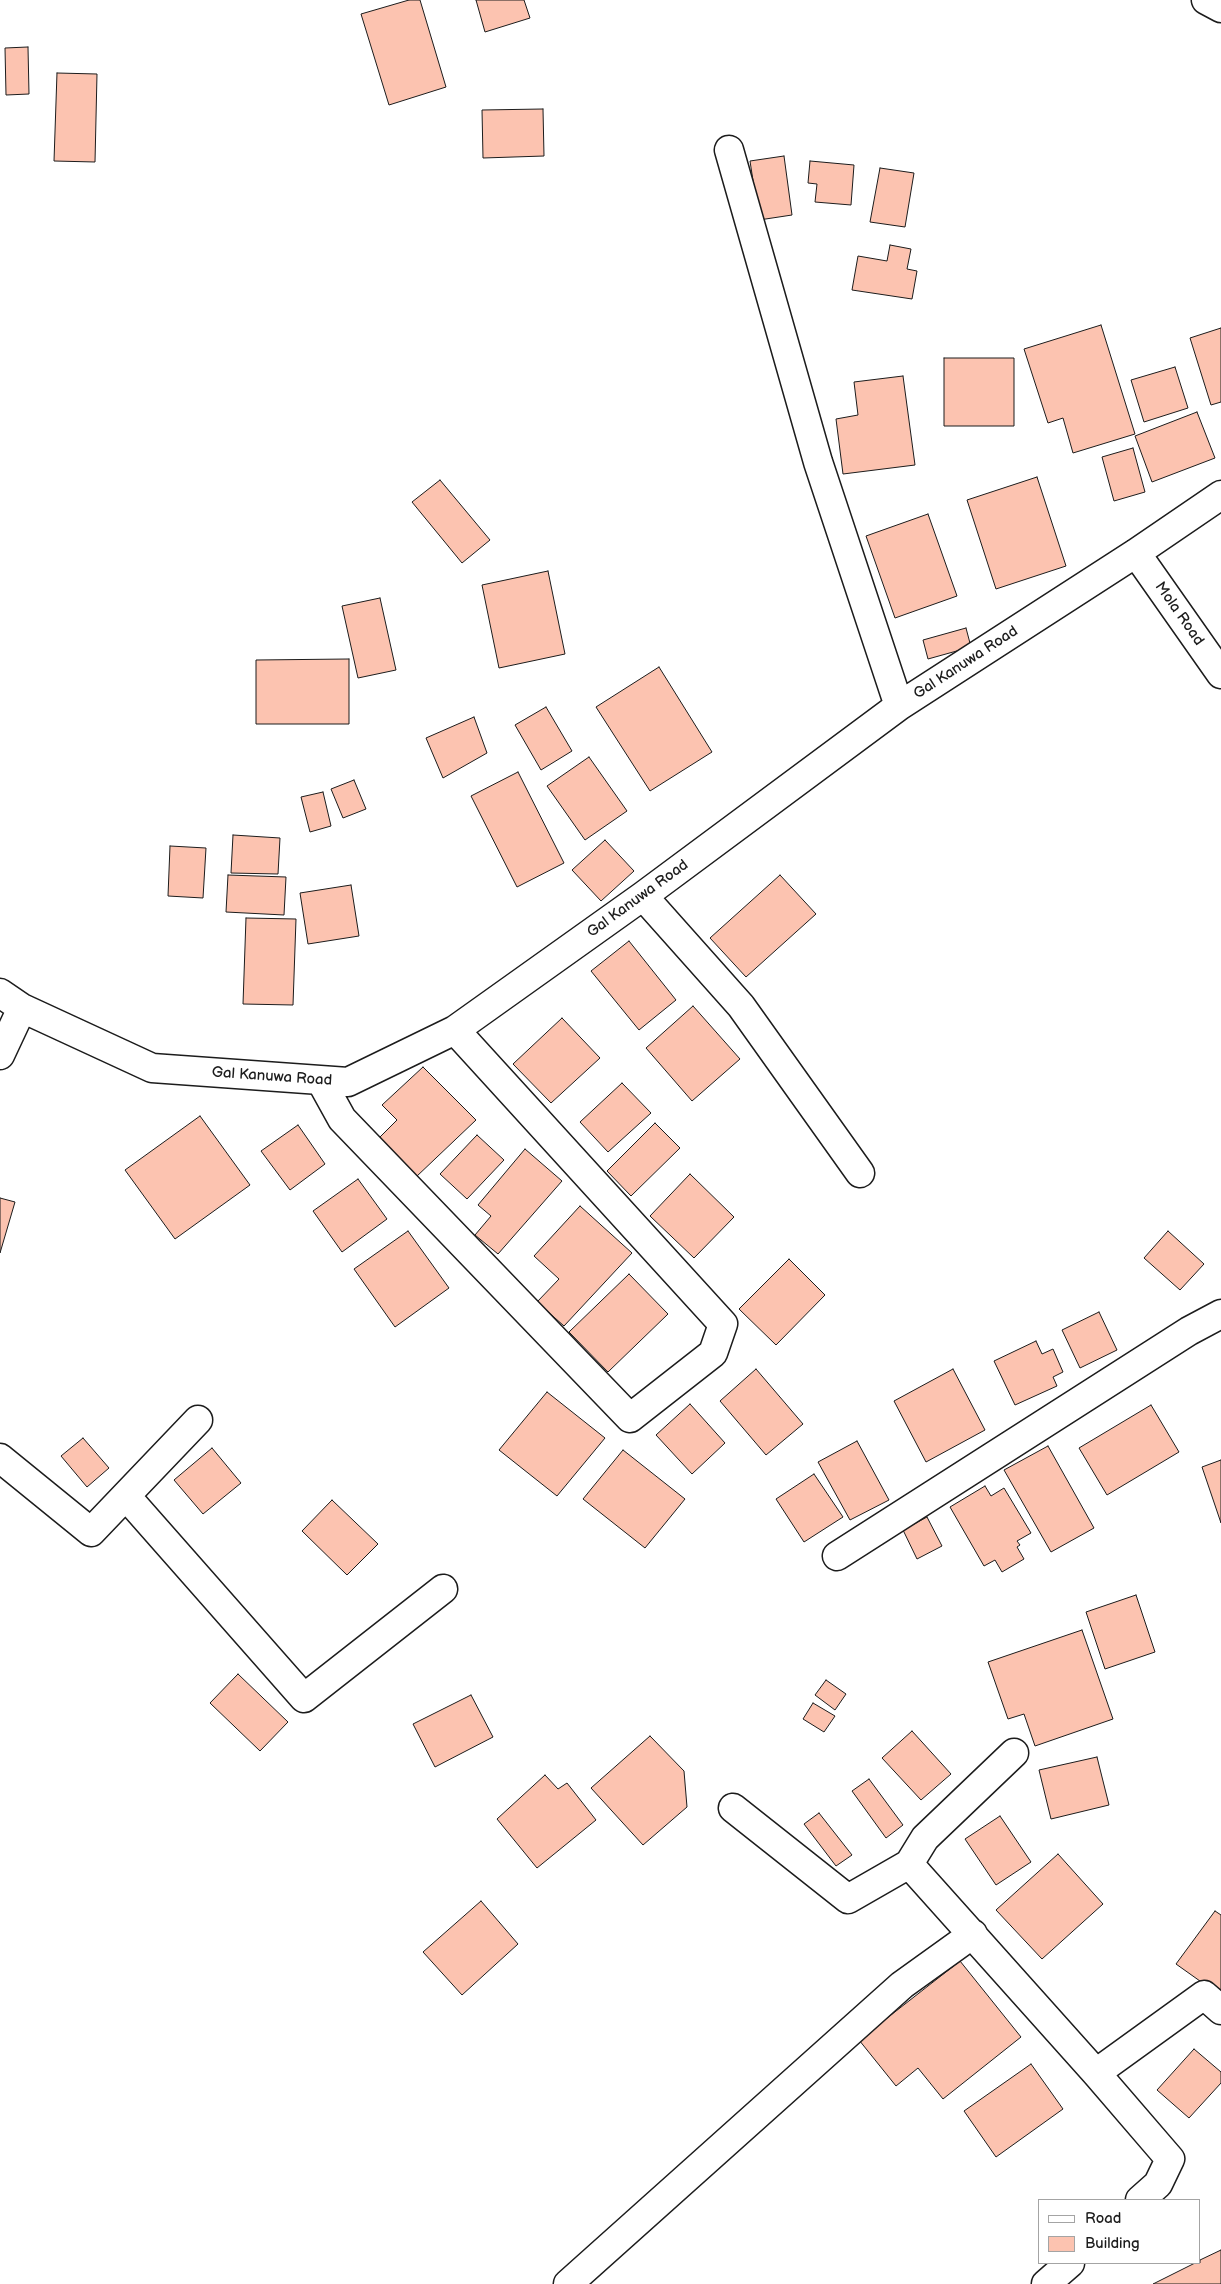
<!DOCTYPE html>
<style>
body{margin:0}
#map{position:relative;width:1221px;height:2284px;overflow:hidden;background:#fff;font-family:"Balsamiq Sans",sans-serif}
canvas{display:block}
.legend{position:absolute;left:1038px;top:2199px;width:162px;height:65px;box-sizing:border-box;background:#fff;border:1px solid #a4a4a4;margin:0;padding:6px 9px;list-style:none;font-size:15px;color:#1c1c1c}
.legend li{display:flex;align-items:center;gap:10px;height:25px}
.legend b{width:25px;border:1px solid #a4a4a4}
</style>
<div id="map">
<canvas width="1221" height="2284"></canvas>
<ul class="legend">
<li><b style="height:6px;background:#fff"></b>Road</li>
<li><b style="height:14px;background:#fcc3b0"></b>Building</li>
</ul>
</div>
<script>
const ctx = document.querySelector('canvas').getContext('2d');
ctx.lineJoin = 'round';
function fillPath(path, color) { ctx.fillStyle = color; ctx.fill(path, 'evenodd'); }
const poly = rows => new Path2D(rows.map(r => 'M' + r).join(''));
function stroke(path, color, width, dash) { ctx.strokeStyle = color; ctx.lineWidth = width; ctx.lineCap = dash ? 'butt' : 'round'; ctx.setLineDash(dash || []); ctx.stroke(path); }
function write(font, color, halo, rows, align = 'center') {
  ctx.font = font + ' "Balsamiq Sans",sans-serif'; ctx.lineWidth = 4.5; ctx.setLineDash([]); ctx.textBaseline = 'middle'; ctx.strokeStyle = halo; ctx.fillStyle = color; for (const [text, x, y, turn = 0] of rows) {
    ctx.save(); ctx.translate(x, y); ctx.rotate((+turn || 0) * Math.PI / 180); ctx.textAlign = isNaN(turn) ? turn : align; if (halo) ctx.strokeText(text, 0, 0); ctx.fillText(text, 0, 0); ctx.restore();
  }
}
const building = poly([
 [409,0,420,0,446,87,389,105,361,14,409,0],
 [476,0,524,0,530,18,485,32,476,0],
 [28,47,29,94,6,95,5,48,28,47],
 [57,73,97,74,95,162,54,161,57,73],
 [543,109,544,156,483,158,482,110,543,109],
 [784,156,792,215,759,220,750,161,784,156],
 [810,161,854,165,851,205,815,202,817,184,808,183,810,161],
 [880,168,914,173,905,227,870,222,880,168],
 [890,245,911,249,907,269,917,271,912,299,852,290,858,256,887,261,890,245],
 [1101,325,1135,434,1073,453,1063,418,1048,423,1024,349,1101,325],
 [1221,328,1221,402,1211,405,1190,338,1221,328],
 [944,358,1014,358,1014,426,944,426,944,358],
 [1175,367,1188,408,1144,422,1131,380,1175,367],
 [903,376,915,465,843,474,836,419,858,415,854,382,903,376],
 [1197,412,1215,458,1152,482,1135,436,1197,412],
 [1133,448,1145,492,1114,501,1102,457,1133,448],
 [1037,477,1066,566,996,589,967,500,1037,477],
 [440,480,490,540,462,563,412,502,440,480],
 [928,514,957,596,895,618,866,536,928,514],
 [548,571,565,654,499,668,482,585,548,571],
 [380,598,396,670,358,678,342,606,380,598],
 [966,628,971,647,928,659,923,640,966,628],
 [349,659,349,724,256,724,256,660,349,659],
 [659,667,712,752,650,791,596,707,659,667],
 [546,707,572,751,541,770,515,725,546,707],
 [474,717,487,753,443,778,426,738,474,717],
 [589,757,627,811,585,840,547,786,589,757],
 [518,772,564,863,517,887,471,796,518,772],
 [354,780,366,809,343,818,331,789,354,780],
 [323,792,331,826,310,832,301,797,323,792],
 [233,835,280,838,278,874,231,873,233,835],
 [605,840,634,871,601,901,572,870,605,840],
 [170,846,206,848,203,898,168,896,170,846],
 [228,875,286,877,284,915,226,912,228,875],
 [780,875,816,914,746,977,710,938,780,875],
 [351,885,359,936,308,944,300,893,351,885],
 [246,918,296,919,293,1005,243,1004,246,918],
 [629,941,676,1000,639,1030,591,971,629,941],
 [693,1006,740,1059,692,1101,646,1048,693,1006],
 [562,1018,600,1058,551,1103,513,1064,562,1018],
 [423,1067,476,1120,416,1177,379,1138,397,1120,382,1105,423,1067],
 [622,1083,651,1113,608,1152,580,1122,622,1083],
 [200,1116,250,1185,175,1239,125,1170,200,1116],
 [655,1123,680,1148,631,1196,607,1171,655,1123],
 [298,1125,325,1164,290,1190,261,1151,298,1125],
 [477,1135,504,1160,467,1199,440,1174,477,1135],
 [525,1149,562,1181,498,1254,475,1235,491,1216,478,1205,525,1149],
 [690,1174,734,1217,694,1258,650,1216,690,1174],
 [358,1179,387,1219,342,1252,313,1211,358,1179],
 [0,1198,15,1202,0,1253,0,1198],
 [580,1206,632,1253,564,1326,537,1302,559,1279,534,1256,580,1206],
 [408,1231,449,1288,395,1327,354,1269,408,1231],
 [1168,1231,1204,1264,1180,1290,1144,1258,1168,1231],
 [789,1259,825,1295,776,1345,739,1309,789,1259],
 [629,1274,668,1314,608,1372,569,1332,629,1274],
 [1099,1312,1117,1350,1080,1368,1062,1330,1099,1312],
 [1036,1341,1042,1354,1053,1349,1063,1372,1053,1377,1057,1386,1015,1405,994,1361,1036,1341],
 [756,1369,803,1424,766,1455,720,1401,756,1369],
 [953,1369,985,1430,926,1462,894,1401,953,1369],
 [547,1392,605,1438,557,1496,499,1450,547,1392],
 [690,1404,725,1443,692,1474,656,1435,690,1404],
 [1151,1405,1179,1452,1107,1495,1079,1448,1151,1405],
 [83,1438,109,1468,87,1487,61,1456,83,1438],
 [857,1441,889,1500,850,1520,818,1462,857,1441],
 [1048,1446,1094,1528,1051,1552,1004,1470,1048,1446],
 [212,1448,241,1483,203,1514,174,1480,212,1448],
 [623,1450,685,1499,645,1548,583,1499,623,1450],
 [1221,1460,1221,1523,1202,1467,1221,1460],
 [814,1474,843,1517,804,1542,776,1499,814,1474],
 [985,1486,991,1496,1004,1488,1031,1533,1017,1541,1020,1545,1017,1547,1024,1559,1002,1572,995,1560,984,1566,950,1507,985,1486],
 [332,1500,378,1544,347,1575,302,1531,332,1500],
 [927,1517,942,1546,917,1559,903,1530,927,1517],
 [1136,1595,1155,1652,1105,1669,1086,1612,1136,1595],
 [1082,1630,1113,1719,1035,1746,1024,1714,1008,1719,988,1662,1082,1630],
 [238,1674,288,1722,260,1751,210,1703,238,1674],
 [826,1680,846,1694,835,1710,815,1695,826,1680],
 [471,1695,493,1737,435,1767,413,1724,471,1695],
 [813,1703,835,1716,824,1732,803,1719,813,1703],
 [912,1731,951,1774,921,1800,882,1758,912,1731],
 [650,1736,684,1771,687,1807,643,1845,591,1788,650,1736],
 [1097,1757,1109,1805,1051,1819,1039,1770,1097,1757],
 [545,1775,558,1789,567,1783,596,1820,537,1868,497,1819,545,1775],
 [869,1779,903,1825,886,1838,852,1791,869,1779],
 [819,1813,852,1855,836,1866,804,1824,819,1813],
 [1000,1816,1031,1862,996,1885,965,1839,1000,1816],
 [1058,1854,1103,1904,1042,1959,996,1910,1058,1854],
 [481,1901,518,1944,462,1995,423,1952,481,1901],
 [1215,1911,1221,1915,1221,1996,1176,1964,1215,1911],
 [960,1961,1021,2037,943,2099,918,2068,896,2086,859,2040,960,1961],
 [1194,2049,1221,2072,1221,2083,1189,2118,1157,2090,1194,2049],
 [1031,2064,1063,2109,996,2157,964,2111,1031,2064],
 [1221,2250,1221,2284,1153,2284,1195,2263,1200,2263,1200,2260,1221,2250]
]);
fillPath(building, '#fcc3b0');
stroke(building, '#1c1c1c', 1);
const minor = poly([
 [1206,0,1221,8],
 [729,150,818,462,899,706],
 [1136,553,1221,674],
 [643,896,741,1006,860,1173],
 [0,993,22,1008,152,1068,348,1082,455,1030,643,896,899,706,1136,553,1221,495],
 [0,1055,22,1008],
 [321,1081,342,1119,630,1418,713,1353,723,1324,455,1030],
 [0,1458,91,1532,198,1420],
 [126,1496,304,1698,443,1589],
 [837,1556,1189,1331,1221,1314],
 [733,1808,848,1899,909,1864,1096,2073,1170,2159,1158,2184,1140,2200],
 [909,1864,925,1838,1014,1753],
 [1096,2073,1204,1995,1221,2010],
 [568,2284,902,1985,973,1934],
 [1046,2284,1070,2263]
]);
stroke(minor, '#1c1c1c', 31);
stroke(minor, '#fff', 28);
write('15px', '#1c1c1c', '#fff', [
 ["Mola Road",1179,614,55],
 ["Gal Kanuwa Road",966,663,-33],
 ["Gal Kanuwa Road",638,899,-36],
 ["Gal Kanuwa Road",272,1077,4]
]);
</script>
